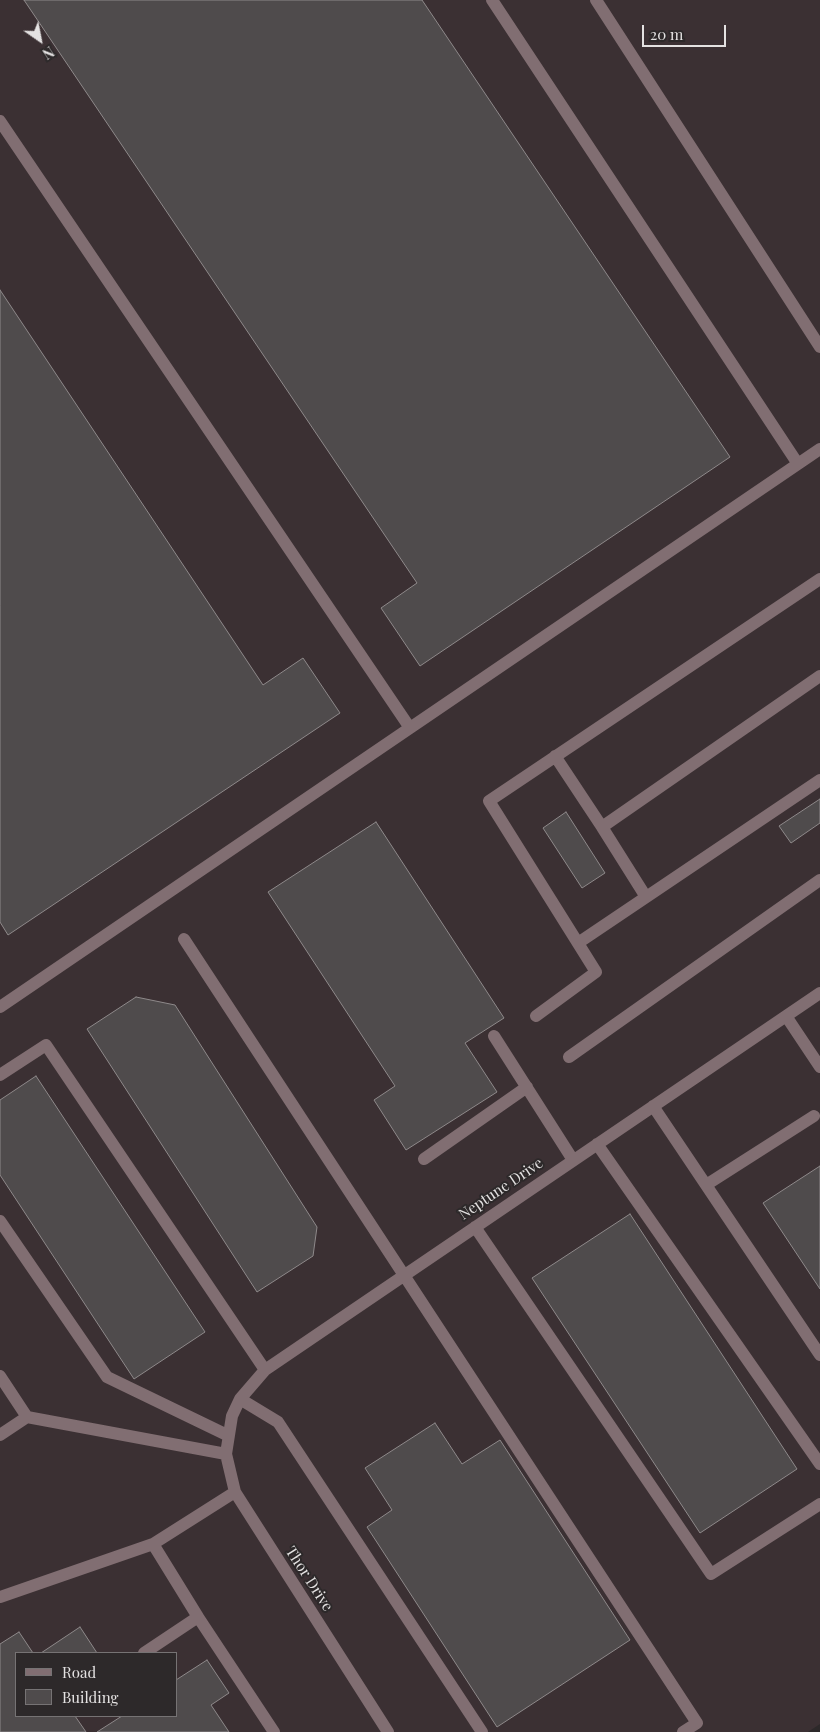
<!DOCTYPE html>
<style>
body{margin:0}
#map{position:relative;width:820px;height:1732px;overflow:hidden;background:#2d292a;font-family:"Playfair Display",serif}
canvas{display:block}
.legend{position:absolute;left:15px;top:1652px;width:162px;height:65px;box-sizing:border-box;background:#2d292a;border:1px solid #767374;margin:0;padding:6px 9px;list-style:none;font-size:15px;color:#e4e2e2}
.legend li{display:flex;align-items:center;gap:10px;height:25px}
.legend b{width:25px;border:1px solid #767374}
.north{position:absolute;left:15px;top:15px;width:50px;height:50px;-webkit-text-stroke:4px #2d292a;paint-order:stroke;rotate:147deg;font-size:14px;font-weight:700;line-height:20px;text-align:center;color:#e4e2e2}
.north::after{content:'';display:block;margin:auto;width:18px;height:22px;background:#e4e2e2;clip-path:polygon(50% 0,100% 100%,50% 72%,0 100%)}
.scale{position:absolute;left:642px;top:25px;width:84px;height:22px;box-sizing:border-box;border:2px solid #e4e2e2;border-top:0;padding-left:6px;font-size:15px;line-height:18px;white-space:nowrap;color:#e4e2e2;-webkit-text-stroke:4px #2d292a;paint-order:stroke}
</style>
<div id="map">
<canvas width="820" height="1732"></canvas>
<ul class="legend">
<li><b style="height:6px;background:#816e72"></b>Road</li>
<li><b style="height:14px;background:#4f4b4c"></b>Building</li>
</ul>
<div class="north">N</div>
<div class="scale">20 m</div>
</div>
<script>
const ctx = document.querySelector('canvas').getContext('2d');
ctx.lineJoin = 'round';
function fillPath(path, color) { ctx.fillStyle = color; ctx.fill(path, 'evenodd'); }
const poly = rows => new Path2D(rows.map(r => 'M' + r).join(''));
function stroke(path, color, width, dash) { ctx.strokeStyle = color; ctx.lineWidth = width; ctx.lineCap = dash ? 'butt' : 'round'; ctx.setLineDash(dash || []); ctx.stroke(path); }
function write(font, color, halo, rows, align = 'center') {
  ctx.font = font + ' "Playfair Display",serif'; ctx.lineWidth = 4; ctx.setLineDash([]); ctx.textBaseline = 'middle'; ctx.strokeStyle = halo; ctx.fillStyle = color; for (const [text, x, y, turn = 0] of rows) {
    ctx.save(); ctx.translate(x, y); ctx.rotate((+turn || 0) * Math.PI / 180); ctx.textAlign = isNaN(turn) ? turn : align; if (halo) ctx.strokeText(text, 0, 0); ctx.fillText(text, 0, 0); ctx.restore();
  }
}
fillPath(poly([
 [0,0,820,0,820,1724,808,1732,0,1732],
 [16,1653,176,1653,176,1716,16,1716]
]), '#3b3033');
const building = poly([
 [24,0,422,0,730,457,420,666,381,608,417,583,24,0],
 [0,290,263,685,303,658,340,713,8,935,0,922,0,290],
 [820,799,820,823,791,843,779,826,820,799],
 [566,812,605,873,582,888,543,828,566,812],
 [376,822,504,1018,465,1043,497,1092,406,1150,374,1100,395,1086,268,892,376,822],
 [136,997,175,1005,317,1227,313,1256,257,1292,87,1029,136,997],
 [36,1076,205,1332,134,1379,0,1175,0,1100,36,1076],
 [820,1166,820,1289,763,1203,820,1166],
 [630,1214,797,1469,700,1533,532,1278,630,1214],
 [435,1423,462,1464,500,1440,630,1640,497,1727,367,1527,392,1510,365,1468,435,1423],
 [80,1627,97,1653,41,1653,80,1627],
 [19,1632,33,1653,16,1653,16,1716,75,1716,86,1732,0,1732,0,1644,19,1632],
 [207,1660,229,1693,211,1705,229,1732,97,1732,122,1716,176,1716,176,1680,207,1660]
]);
fillPath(building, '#4f4b4c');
stroke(building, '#8e898a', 1);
stroke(poly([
 [492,0,798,464],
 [596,0,820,347],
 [0,121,410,728],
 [555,756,602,827],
 [646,897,602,827,820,676],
 [184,939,697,1723,683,1732],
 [578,943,820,780],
 [0,1007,820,449],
 [536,1016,596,972,489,801,820,579],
 [786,1016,820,1067],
 [494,1036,573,1160],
 [569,1057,820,880],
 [0,1075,46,1045,265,1370],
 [653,1106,820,1355],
 [597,1144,820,1464],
 [424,1159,527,1087],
 [706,1185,814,1116],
 [0,1221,107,1377,227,1435],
 [475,1227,711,1574,820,1504],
 [0,1376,27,1417],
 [240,1399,278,1422,482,1732],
 [0,1435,27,1417,226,1454],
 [0,1597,153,1544],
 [198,1617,153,1544,235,1492],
 [144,1653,198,1617,274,1732],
 [388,1732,235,1492,226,1454,232,1416,240,1399,265,1370,820,993]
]), '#816e72', 12);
write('15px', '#e4e2e2', '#2d292a', [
 ["Neptune Drive",501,1189,-34],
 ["Thor Drive",309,1579,57]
]);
</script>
